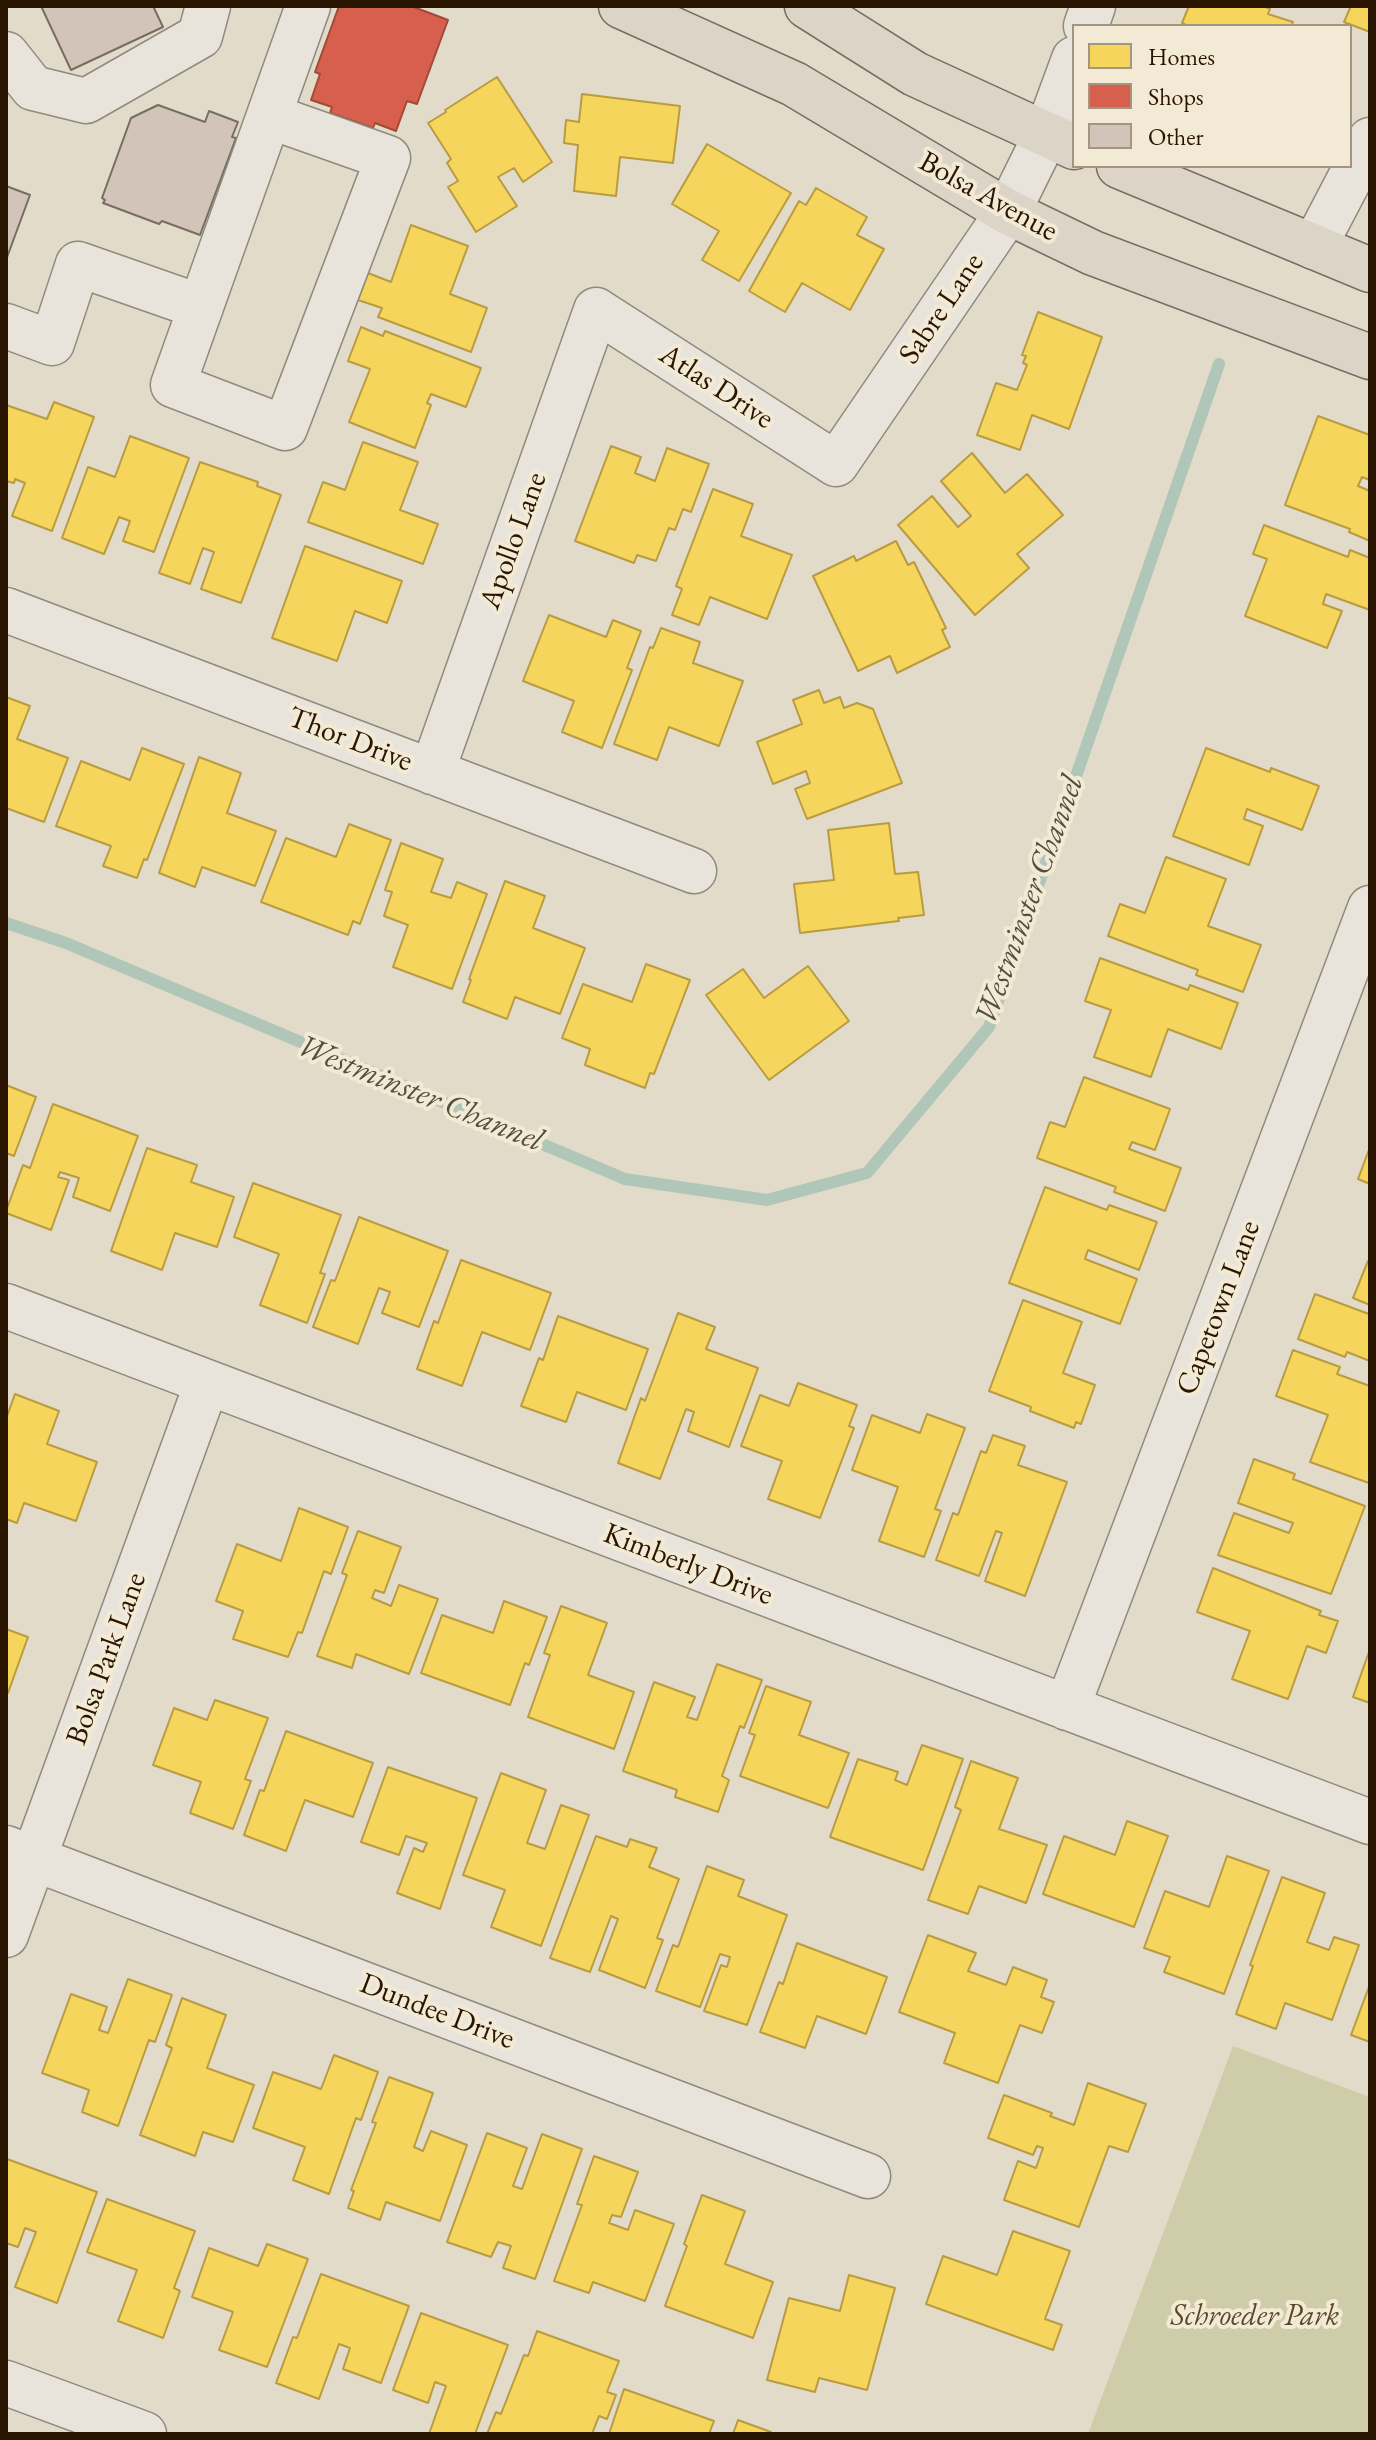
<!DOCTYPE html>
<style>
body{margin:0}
#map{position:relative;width:1376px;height:2440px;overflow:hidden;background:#e2dbca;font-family:"EB Garamond",serif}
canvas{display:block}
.frame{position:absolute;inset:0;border:8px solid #2a1501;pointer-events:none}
.legend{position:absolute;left:1072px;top:24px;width:280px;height:144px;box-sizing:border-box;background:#f3ead5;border:2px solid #a39580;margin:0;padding:10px 14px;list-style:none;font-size:24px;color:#2a1501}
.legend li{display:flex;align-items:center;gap:16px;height:40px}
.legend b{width:40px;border:2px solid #a39580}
</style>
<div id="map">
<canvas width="1376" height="2440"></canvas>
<div class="frame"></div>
<ul class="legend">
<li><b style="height:22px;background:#f6d55c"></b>Homes</li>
<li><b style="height:22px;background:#d6604d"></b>Shops</li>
<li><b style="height:22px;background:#d2c4b8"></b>Other</li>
</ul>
</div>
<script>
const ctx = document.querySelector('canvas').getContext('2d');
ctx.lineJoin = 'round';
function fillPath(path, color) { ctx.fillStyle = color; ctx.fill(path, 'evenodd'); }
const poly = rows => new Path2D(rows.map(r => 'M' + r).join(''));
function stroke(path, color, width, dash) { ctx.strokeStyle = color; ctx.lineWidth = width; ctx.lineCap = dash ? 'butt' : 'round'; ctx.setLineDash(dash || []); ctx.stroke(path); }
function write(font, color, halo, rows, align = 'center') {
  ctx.font = font + ' "EB Garamond",serif'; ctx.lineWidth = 8; ctx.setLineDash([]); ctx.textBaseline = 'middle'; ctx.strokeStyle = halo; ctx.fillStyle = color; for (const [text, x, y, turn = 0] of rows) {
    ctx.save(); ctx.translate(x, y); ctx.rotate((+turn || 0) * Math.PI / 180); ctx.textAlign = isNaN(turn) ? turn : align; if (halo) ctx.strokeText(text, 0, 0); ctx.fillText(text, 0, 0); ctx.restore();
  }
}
fillPath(poly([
 [1233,2046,1370,2097,1370,2434,1088,2434]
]), '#cecca9');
const homes = poly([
 [1189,6,1263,6,1270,9,1268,14,1293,22,1291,26,1188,26,1182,23,1189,6],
 [1351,6,1370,6,1370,32,1344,22,1351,6],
 [497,77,552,162,523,182,514,168,498,177,517,206,476,232,448,187,458,181,447,163,451,159,428,123,446,112,445,110,497,77],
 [582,94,680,106,673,163,620,157,616,196,574,191,578,145,564,143,566,120,579,122,582,94],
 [707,144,791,193,739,281,702,260,719,231,672,204,707,144],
 [816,188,867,217,857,235,884,249,850,310,802,283,785,312,749,291,799,201,806,205,816,188],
 [411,225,468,246,450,294,487,308,471,352,378,317,382,308,358,300,368,273,391,282,411,225],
 [1038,312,1102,337,1069,429,1032,415,1020,450,977,435,996,383,1017,390,1027,365,1023,363,1026,356,1022,355,1038,312],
 [361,327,383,336,385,331,481,368,466,407,431,394,427,403,431,405,415,448,349,422,370,369,348,361,361,327],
 [54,402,94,417,52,531,12,516,25,483,15,479,14,483,6,481,6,405,47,419,54,402],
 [1318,416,1370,435,1370,480,1362,477,1358,486,1370,491,1370,541,1349,532,1350,529,1285,505,1318,416],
 [130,436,189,458,154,552,123,541,130,521,119,517,104,554,62,538,88,467,115,477,130,436],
 [363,442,418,462,400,510,438,524,423,564,308,522,323,482,345,490,363,442],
 [611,446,641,457,635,473,655,481,667,448,709,464,691,512,683,509,675,530,669,528,656,561,637,555,634,563,575,541,611,446],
 [972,453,1005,493,1027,474,1063,515,1017,554,1029,568,975,615,898,525,932,496,958,527,971,516,941,481,972,453],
 [200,462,258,482,257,486,281,495,241,603,201,589,214,552,203,548,190,584,159,573,200,462],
 [713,489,753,504,741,536,792,555,767,619,710,597,699,625,672,615,682,589,676,586,713,489],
 [1264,525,1348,557,1350,550,1370,558,1370,610,1326,594,1323,604,1342,611,1327,648,1245,616,1267,559,1253,554,1264,525],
 [896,541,908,565,914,562,946,628,942,630,950,647,897,673,890,656,858,671,813,576,854,556,856,561,896,541],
 [305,546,402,581,387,623,355,611,337,661,272,638,305,546],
 [549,615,606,637,613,620,641,631,627,668,632,670,602,748,562,732,574,701,523,681,549,615],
 [661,628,700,642,693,663,743,681,719,746,669,727,657,760,614,744,650,647,653,648,661,628],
 [819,690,824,703,840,697,844,708,857,703,873,709,902,783,807,819,795,789,810,783,806,771,773,784,757,742,802,724,793,700,819,690],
 [6,697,30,706,17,739,68,758,44,822,6,808,6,697],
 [142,748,184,764,147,860,144,859,137,878,103,866,111,846,56,826,81,761,130,780,142,748],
 [1206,748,1270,772,1271,768,1319,786,1302,830,1247,809,1244,819,1263,826,1249,865,1173,836,1206,748],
 [199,757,241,773,227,813,276,831,255,886,202,867,195,887,159,873,199,757],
 [889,823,895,874,918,872,924,915,898,918,899,921,800,933,794,884,834,880,828,830,889,823],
 [349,824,391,840,360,924,353,921,348,935,261,902,286,838,336,857,349,824],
 [401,843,443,859,431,892,451,898,457,882,487,894,452,989,393,967,408,925,384,916,392,892,385,890,401,843],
 [1166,857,1226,879,1208,926,1261,945,1243,992,1196,975,1198,970,1108,936,1120,904,1145,913,1166,857],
 [505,881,545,896,533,928,585,948,560,1014,515,997,507,1019,463,1002,471,980,469,979,505,881],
 [1100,958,1188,990,1190,985,1238,1003,1221,1049,1168,1029,1151,1077,1094,1057,1111,1010,1085,1001,1100,958],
 [646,964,690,980,654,1074,650,1073,645,1088,585,1065,590,1049,562,1038,583,984,632,1002,646,964],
 [808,966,849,1021,769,1080,706,995,743,969,764,998,808,966],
 [1084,1077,1170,1109,1155,1150,1132,1142,1129,1149,1181,1168,1165,1211,1114,1192,1116,1187,1037,1158,1050,1122,1065,1127,1084,1077],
 [6,1085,36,1097,14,1156,6,1153,6,1085],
 [53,1104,138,1136,110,1211,73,1197,79,1178,60,1172,58,1177,69,1180,51,1230,6,1213,6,1211,23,1165,30,1168,53,1104],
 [1370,1147,1370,1184,1358,1179,1370,1147],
 [147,1148,197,1165,191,1182,234,1197,217,1247,175,1233,162,1270,111,1251,147,1148],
 [253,1183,341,1215,320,1273,325,1274,307,1323,260,1305,279,1254,234,1237,253,1183],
 [1045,1187,1107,1210,1109,1205,1157,1222,1139,1270,1088,1250,1085,1259,1137,1279,1120,1324,1009,1283,1045,1187],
 [359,1217,448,1251,419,1327,382,1313,390,1292,379,1288,358,1344,313,1327,331,1280,335,1281,359,1217],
 [461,1260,551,1293,530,1350,482,1332,462,1386,417,1369,434,1321,438,1323,461,1260],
 [1368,1261,1370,1261,1370,1305,1353,1298,1368,1261],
 [1315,1294,1369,1314,1370,1312,1370,1361,1347,1352,1345,1357,1298,1339,1315,1294],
 [1023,1300,1082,1322,1063,1373,1095,1385,1081,1424,1076,1422,1074,1428,1030,1411,1031,1407,989,1391,1023,1300],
 [678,1313,715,1327,706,1349,758,1368,729,1447,688,1431,694,1412,686,1409,660,1479,618,1463,641,1398,645,1401,678,1313],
 [558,1316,648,1349,626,1410,577,1392,566,1422,521,1406,539,1358,543,1360,558,1316],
 [1293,1350,1340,1367,1337,1374,1370,1386,1369,1483,1310,1462,1328,1415,1276,1396,1293,1350],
 [798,1383,857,1405,849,1426,854,1428,820,1518,768,1499,782,1461,741,1446,760,1395,789,1406,798,1383],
 [15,1394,59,1411,47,1444,97,1462,76,1521,24,1503,17,1523,6,1519,6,1419,15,1394],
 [927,1414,965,1428,935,1509,941,1511,924,1557,879,1541,898,1487,852,1470,872,1415,920,1433,927,1414],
 [993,1435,1025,1446,1018,1465,1067,1482,1025,1596,985,1581,1002,1533,996,1531,979,1576,936,1560,953,1513,958,1515,981,1451,986,1453,993,1435],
 [1254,1459,1295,1474,1293,1479,1365,1506,1331,1594,1218,1555,1234,1513,1289,1533,1293,1523,1238,1503,1254,1459],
 [299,1508,348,1527,331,1574,324,1571,302,1633,298,1632,288,1657,233,1639,243,1611,216,1601,237,1544,281,1561,299,1508],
 [358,1531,401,1547,384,1593,375,1590,372,1598,391,1606,399,1585,438,1599,409,1674,356,1654,352,1668,317,1656,347,1575,342,1573,358,1531],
 [1213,1568,1321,1611,1319,1615,1338,1621,1326,1653,1307,1646,1288,1699,1232,1679,1250,1631,1197,1612,1213,1568],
 [504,1601,547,1617,529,1665,525,1663,510,1705,421,1673,442,1615,493,1633,504,1601],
 [561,1606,607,1623,588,1675,634,1692,614,1749,528,1717,550,1655,544,1653,561,1606],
 [6,1629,28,1637,8,1693,6,1693,6,1629],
 [1370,1649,1370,1703,1353,1697,1370,1649],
 [717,1664,762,1680,744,1728,740,1726,722,1776,729,1780,718,1812,675,1797,677,1790,623,1771,654,1682,695,1697,687,1717,697,1720,717,1664],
 [766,1686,811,1702,799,1735,849,1753,828,1808,740,1776,755,1735,749,1733,766,1686],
 [215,1700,268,1718,245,1779,251,1781,233,1829,190,1813,201,1782,153,1765,174,1708,207,1720,215,1700],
 [286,1731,373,1763,353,1817,305,1800,286,1851,244,1835,260,1790,264,1791,286,1731],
 [922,1745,963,1759,923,1870,830,1837,858,1759,898,1772,895,1780,907,1785,922,1745],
 [971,1761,1018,1778,999,1829,1047,1845,1026,1903,979,1886,968,1914,928,1900,961,1810,955,1807,971,1761],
 [388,1767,477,1798,440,1909,397,1893,414,1848,423,1852,427,1843,406,1836,399,1855,361,1842,388,1767],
 [501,1773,546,1790,527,1843,545,1849,561,1805,589,1815,541,1946,491,1927,505,1890,463,1875,501,1773],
 [1127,1821,1168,1836,1134,1927,1043,1894,1064,1836,1115,1855,1127,1821],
 [596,1836,627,1847,630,1839,657,1848,649,1867,679,1879,657,1938,663,1940,645,1988,599,1970,618,1919,611,1916,590,1972,550,1958,596,1836],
 [1227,1856,1269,1871,1224,1994,1164,1972,1170,1957,1144,1948,1165,1891,1209,1907,1227,1856],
 [707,1866,744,1880,738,1896,787,1915,747,2025,704,2011,721,1965,727,1967,730,1957,720,1954,700,2007,656,1991,673,1945,678,1947,707,1866],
 [1282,1877,1325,1893,1307,1942,1329,1950,1334,1937,1359,1945,1332,2020,1285,2003,1276,2029,1236,2014,1253,1966,1250,1965,1282,1877],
 [928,1935,976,1953,968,1971,1006,1985,1013,1967,1047,1980,1041,1997,1054,2002,1042,2033,1020,2025,998,2083,944,2063,955,2033,899,2012,928,1935],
 [797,1943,887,1977,866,2034,817,2016,805,2048,760,2032,779,1982,783,1984,797,1943],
 [128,1979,172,1995,155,2042,149,2040,118,2126,82,2112,89,2090,42,2073,71,1994,107,2007,99,2030,108,2033,128,1979],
 [1370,1984,1370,2042,1351,2035,1370,1984],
 [182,1998,226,2015,207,2068,254,2085,233,2142,203,2132,195,2156,140,2135,172,2048,166,2045,182,1998],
 [334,2055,378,2072,361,2120,356,2118,329,2194,293,2180,305,2147,253,2128,273,2072,321,2089,334,2055],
 [389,2077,433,2093,414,2147,423,2151,431,2131,467,2145,440,2221,386,2202,380,2220,348,2208,354,2191,351,2190,376,2123,372,2122,389,2077],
 [1088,2083,1146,2104,1128,2152,1109,2146,1079,2227,1004,2200,1018,2161,1036,2168,1043,2148,1037,2146,1033,2155,988,2138,1004,2095,1052,2113,1050,2116,1074,2125,1088,2083],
 [487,2133,527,2148,513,2186,522,2189,542,2134,582,2149,535,2279,503,2268,511,2246,498,2242,491,2257,447,2242,487,2133],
 [594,2156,638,2172,621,2217,612,2215,609,2223,628,2230,635,2210,674,2224,645,2301,593,2282,589,2293,554,2281,582,2205,577,2204,594,2156],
 [7,2159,97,2192,57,2303,15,2287,36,2232,25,2228,18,2247,6,2243,7,2159],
 [702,2195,745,2211,725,2264,773,2282,753,2338,665,2306,687,2246,684,2244,702,2195],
 [107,2199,195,2231,174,2288,180,2291,163,2338,118,2321,137,2270,87,2252,107,2199],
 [1013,2231,1070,2251,1045,2319,1062,2325,1053,2350,926,2304,943,2256,997,2275,1013,2231],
 [267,2244,308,2259,267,2367,219,2350,233,2312,192,2297,209,2248,258,2266,267,2244],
 [321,2274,409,2306,381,2383,343,2369,350,2348,339,2344,319,2399,276,2383,293,2337,297,2338,321,2274],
 [849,2275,895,2288,867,2390,819,2378,815,2392,767,2380,789,2298,840,2311,849,2275],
 [421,2313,508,2345,475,2434,429,2434,446,2386,435,2382,428,2403,393,2390,421,2313],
 [537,2331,619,2361,607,2392,616,2395,607,2419,599,2416,592,2434,487,2434,496,2412,501,2414,524,2355,528,2356,537,2331],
 [624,2389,714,2421,709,2434,609,2434,624,2389],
 [738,2420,771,2432,770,2434,733,2434,738,2420]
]);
fillPath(homes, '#f6d55c');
stroke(homes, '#b99b41', 2);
const shops = poly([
 [339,6,411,6,448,20,417,104,407,101,396,131,375,123,373,128,330,113,332,107,311,100,320,74,315,72,339,6]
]);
fillPath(shops, '#d6604d');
stroke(shops, '#a24a36', 2);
stroke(poly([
 [6,923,66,943,625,1179,767,1200,867,1173,989,1027,1219,364]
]), '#afc6b8', 12);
const building = poly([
 [41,6,153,6,163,27,71,70,41,6],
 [158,105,205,122,209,111,238,122,232,137,236,138,200,235,162,221,159,224,103,203,105,200,102,198,131,118,158,105],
 [6,186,30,195,6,260,6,186]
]);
fillPath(building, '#d2c4b8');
stroke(building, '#766e63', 2);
const minor = poly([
 [1086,26,1093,6],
 [6,54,33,88,86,101,200,36,208,6],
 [269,116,388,158,285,428,173,385,308,6],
 [1314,247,1370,140],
 [6,326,52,343,78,264,201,307],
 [6,610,694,871],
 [432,772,596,310,836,464,1008,212,1046,135,1074,59],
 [6,1306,1370,1822],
 [1067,1708,1370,908],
 [6,1848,868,2176],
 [6,1935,207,1383],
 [6,2383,144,2434]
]);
const major = poly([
 [621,6,794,84,1008,212,1093,253,1370,357],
 [807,6,915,74,1074,147],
 [1119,166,1370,270]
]);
stroke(minor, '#90897d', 47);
stroke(major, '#766e63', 47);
stroke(minor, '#e8e4dc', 44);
stroke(major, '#dcd4c7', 44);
write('30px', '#2a1501', '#f3ead5', [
 ["Bolsa Avenue",988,197,29],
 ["Sabre Lane",942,309,-56],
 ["Atlas Drive",716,387,33],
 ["Apollo Lane",514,541,-70],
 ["Thor Drive",350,740,21],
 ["Capetown Lane",1219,1308,-69],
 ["Kimberly Drive",688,1565,21],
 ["Bolsa Park Lane",107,1659,-70],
 ["Dundee Drive",437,2012,21]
]);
write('italic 30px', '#56482b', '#f3ead5', [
 ["Schroeder Park",1255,2317]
]);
write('italic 32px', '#51503f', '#f3ead5', [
 ["Westminster Channel",1030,900,-70],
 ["Westminster Channel",420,1094,22]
]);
</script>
